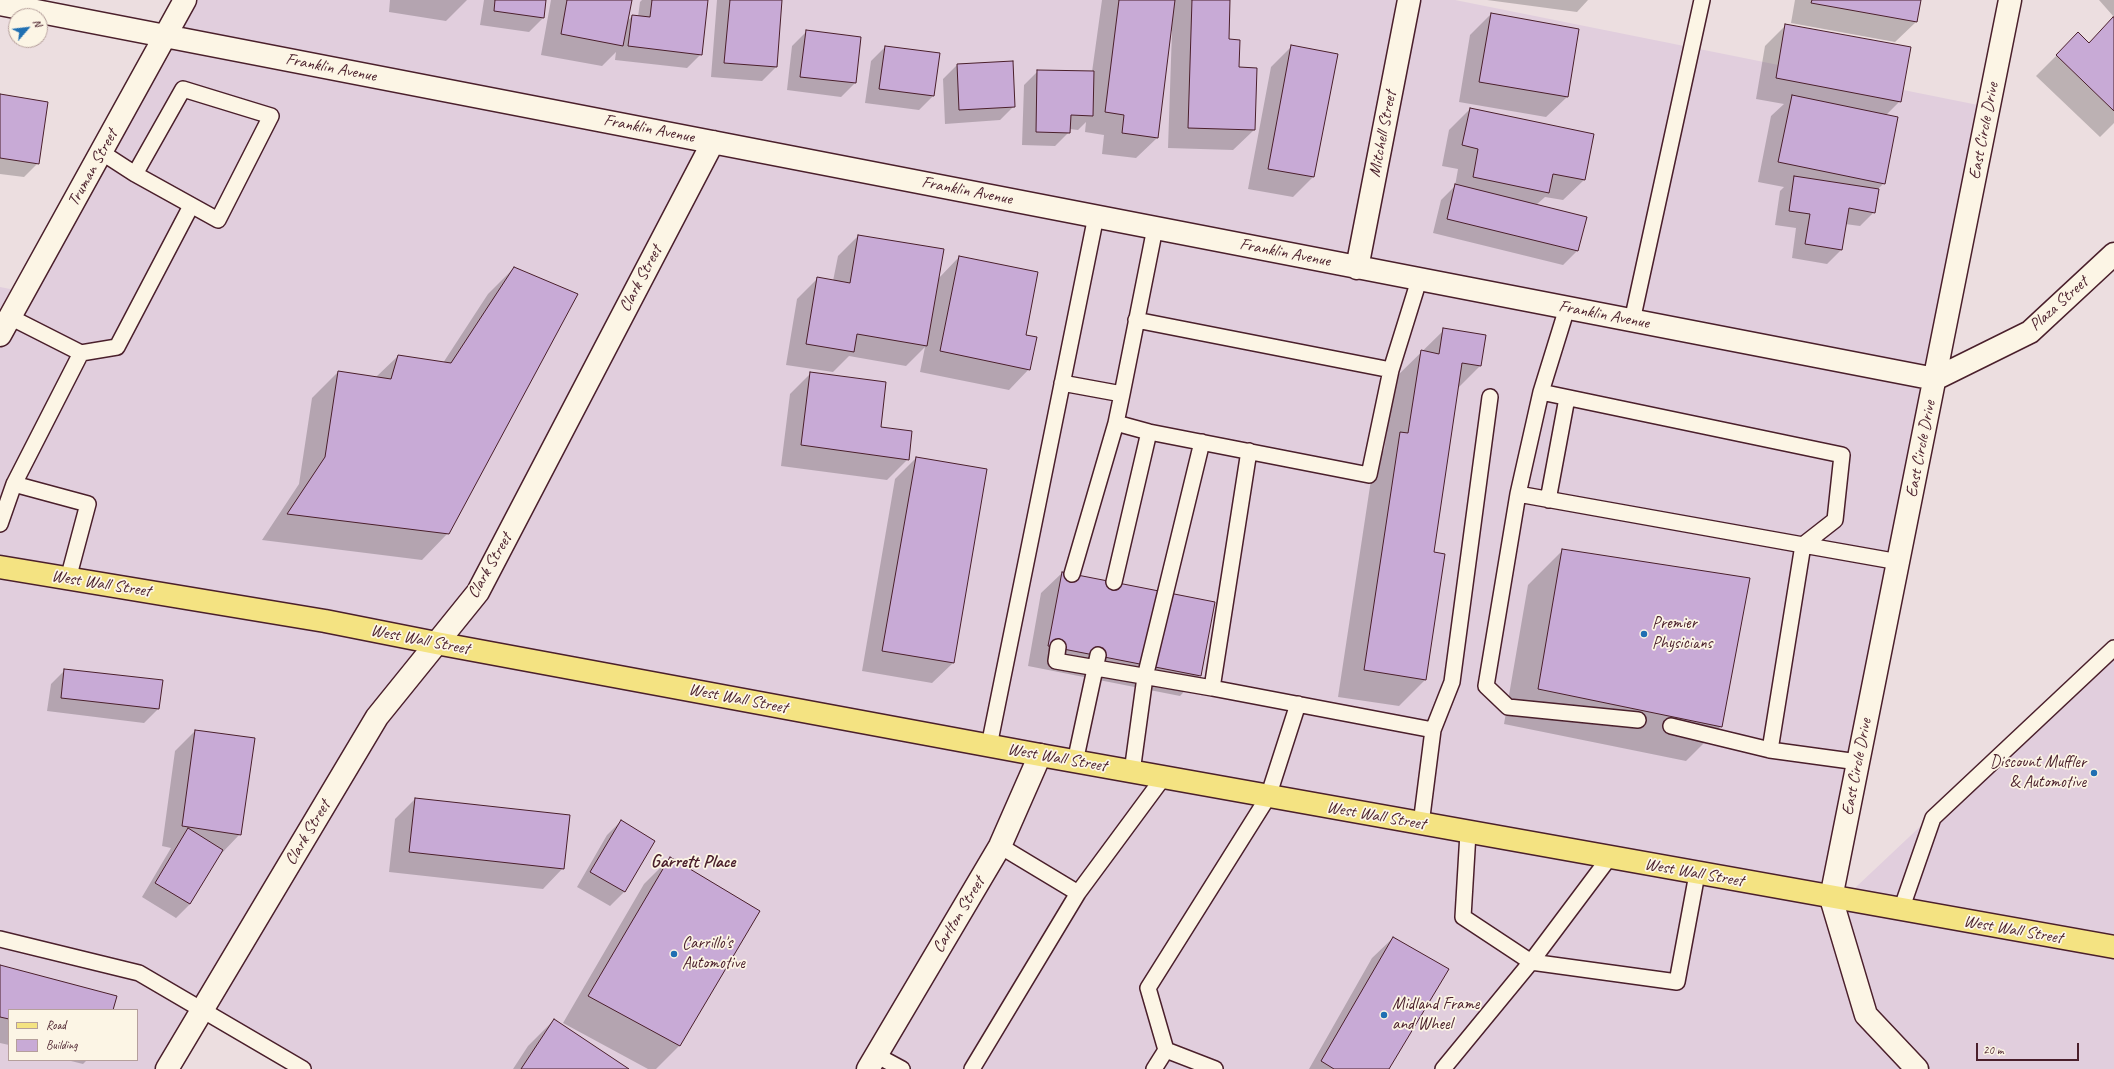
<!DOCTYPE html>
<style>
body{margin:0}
#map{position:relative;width:2114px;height:1069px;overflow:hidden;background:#ecdee0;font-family:Caveat,sans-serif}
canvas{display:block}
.legend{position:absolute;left:8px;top:1009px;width:130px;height:52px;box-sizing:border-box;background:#fcf5e5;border:1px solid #b59f9b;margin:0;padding:5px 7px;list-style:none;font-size:12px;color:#4a1f2b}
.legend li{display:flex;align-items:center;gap:8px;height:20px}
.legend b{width:20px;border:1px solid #b59f9b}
.north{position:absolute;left:8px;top:8px;width:40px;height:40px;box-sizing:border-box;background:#fcf5e5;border:1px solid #b59f9b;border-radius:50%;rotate:62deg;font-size:11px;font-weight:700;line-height:16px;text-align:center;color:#4a1f2b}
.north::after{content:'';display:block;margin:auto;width:14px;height:18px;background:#1f6fb2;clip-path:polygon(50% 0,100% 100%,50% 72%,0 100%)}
.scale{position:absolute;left:1976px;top:1043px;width:103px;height:18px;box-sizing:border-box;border:2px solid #4a1f2b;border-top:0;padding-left:5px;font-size:12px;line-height:14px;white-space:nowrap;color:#4a1f2b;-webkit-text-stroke:3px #fcf5e5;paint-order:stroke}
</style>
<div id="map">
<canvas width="2114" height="1069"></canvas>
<ul class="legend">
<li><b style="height:5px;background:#f4e382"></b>Road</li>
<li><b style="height:11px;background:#c8aad6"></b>Building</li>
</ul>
<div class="north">N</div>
<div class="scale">20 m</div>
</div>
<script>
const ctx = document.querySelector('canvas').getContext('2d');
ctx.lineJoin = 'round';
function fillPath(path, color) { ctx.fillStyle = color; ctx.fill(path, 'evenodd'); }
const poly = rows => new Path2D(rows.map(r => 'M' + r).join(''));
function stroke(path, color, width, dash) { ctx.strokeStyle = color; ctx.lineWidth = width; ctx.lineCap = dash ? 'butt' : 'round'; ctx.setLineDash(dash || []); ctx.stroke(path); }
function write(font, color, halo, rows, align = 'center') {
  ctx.font = font + ' Caveat,sans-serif'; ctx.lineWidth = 3.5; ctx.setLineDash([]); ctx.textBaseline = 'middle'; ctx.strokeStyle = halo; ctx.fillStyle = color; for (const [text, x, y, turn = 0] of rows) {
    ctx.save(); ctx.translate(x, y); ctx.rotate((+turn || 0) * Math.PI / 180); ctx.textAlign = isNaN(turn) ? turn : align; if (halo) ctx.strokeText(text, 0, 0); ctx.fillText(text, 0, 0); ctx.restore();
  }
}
fillPath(poly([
 [184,0,1455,0,1993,108,1818,899,1839,903,2114,644,2114,1069,287,1069,200,1017,168,1069,0,1069,0,287,25,292,175,46],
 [9,1010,137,1010,137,1060,9,1060]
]), '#e1cedd');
fillPath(poly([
 [390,0,467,0,446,21,389,12],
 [484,0,545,0,543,18,529,32,480,25],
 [551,0,631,0,627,22,632,16,638,17,640,2,642,0,707,0,701,54,687,68,615,60,616,52,602,66,541,55],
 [717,0,781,0,776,67,762,81,711,77],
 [1102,0,1229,0,1228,40,1238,68,1254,130,1233,150,1168,148,1172,31,1170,31,1157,138,1136,158,1102,154,1104,135,1085,132,1086,122,1078,130,1070,129,1069,132,1055,146,1022,145,1024,85,1038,71,1092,72],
 [1487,0,1588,0,1577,12],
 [1795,0,1920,0,1916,22,1895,42,1791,23],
 [2099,0,2114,0,2114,17],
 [1491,14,1578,29,1567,97,1546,117,1459,102,1470,35],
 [2114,18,2114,123,2100,137,2036,76,2058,54,2088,44],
 [1786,25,1900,101,1886,115,1884,183,1878,189,1874,212,1860,226,1845,224,1841,250,1827,264,1792,258,1796,228,1775,225,1780,191,1784,187,1758,182,1771,116,1784,104,1756,99,1765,46],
 [806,32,855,83,841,97,787,90,792,46],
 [1292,46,1313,177,1293,197,1248,189,1271,67],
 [885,47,939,54,933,96,919,110,865,103,871,61],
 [1012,62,1014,106,1000,120,945,124,943,79,957,65],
 [0,95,38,163,24,177,0,174],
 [1470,109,1584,180,1563,200,1545,197,1536,205,1585,218,1577,251,1563,265,1433,233,1441,200,1455,186,1458,169,1442,166,1449,130],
 [858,236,938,279,959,257,1025,335,1029,369,1009,390,920,372,925,347,906,366,849,356,833,372,786,365,797,299,817,279,833,281,838,256],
 [514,268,448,533,422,560,262,540,299,484,312,398,338,372,376,377,398,356,443,363,488,294],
 [1444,330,1485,336,1480,366,1457,389,1433,553,1425,680,1399,706,1338,697,1374,460,1384,450,1395,378],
 [811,373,908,459,887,480,781,466,790,394],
 [916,458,986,470,953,663,932,683,862,671,895,479],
 [1563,550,1721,726,1686,761,1504,724,1528,585],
 [1062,573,1200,675,1180,696,1028,666,1041,593],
 [65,670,158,709,144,723,47,711,51,684],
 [195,731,240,834,220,855,190,904,176,918,142,897,171,848,162,846,175,751],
 [415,799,563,868,543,889,389,872,395,819],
 [621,821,654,841,624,892,610,906,577,887,607,835],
 [670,858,759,911,679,1046,656,1069,648,1069,563,1023,644,884],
 [1393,938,1387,1069,1309,1069,1372,958],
 [0,966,112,1010,9,1010,9,1045,0,1043],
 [554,1020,627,1069,513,1069,528,1046],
 [67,1060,87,1060,83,1064]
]), '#0003');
const building = poly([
 [495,0,546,0,544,18,494,11,495,0],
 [567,0,632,0,623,46,561,34,567,0],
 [652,0,708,0,702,55,628,46,632,15,650,17,652,0],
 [730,0,782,0,777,67,724,63,730,0],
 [1119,0,1175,0,1158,138,1122,133,1124,115,1105,112,1119,0],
 [1192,0,1230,0,1229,39,1240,40,1239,67,1257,68,1255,130,1188,128,1192,0],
 [1812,0,1921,0,1917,22,1811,3,1812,0],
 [1491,13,1579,29,1568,97,1479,82,1491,13],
 [2113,17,2114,17,2114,111,2056,55,2078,32,2089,43,2113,17],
 [1785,24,1911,47,1901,102,1776,78,1785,24],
 [806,30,861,37,856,83,800,77,806,30],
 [1291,45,1338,54,1314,177,1268,169,1291,45],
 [885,46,940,53,934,96,879,89,885,46],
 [1013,61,1015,107,959,110,957,64,1013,61],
 [1037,70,1094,71,1093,116,1071,115,1070,133,1036,132,1037,70],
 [0,94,48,102,39,164,0,158,0,94],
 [1792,95,1898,117,1885,184,1778,162,1792,95],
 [1470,108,1594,134,1585,180,1553,174,1549,193,1473,177,1478,149,1462,145,1470,108],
 [1794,176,1879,189,1875,213,1849,208,1842,250,1805,244,1810,214,1789,211,1794,176],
 [1455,184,1587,217,1578,251,1447,219,1455,184],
 [858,235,944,249,927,346,857,334,854,352,806,344,817,277,850,283,858,235],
 [959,256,1038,272,1026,335,1037,337,1030,370,940,351,959,256],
 [514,267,578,294,449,534,287,514,325,457,338,371,391,379,398,355,451,363,514,267],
 [1443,328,1486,335,1481,366,1462,363,1434,552,1445,554,1426,680,1364,670,1400,432,1408,433,1421,350,1439,354,1443,328],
 [810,372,886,382,881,427,912,431,909,460,801,445,810,372],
 [916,457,987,469,954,663,882,651,916,457],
 [1562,549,1750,578,1722,727,1538,689,1562,549],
 [1062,572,1215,602,1201,676,1048,646,1062,572],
 [64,669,163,680,159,709,61,698,64,669],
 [195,730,255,738,241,835,182,826,195,730],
 [415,798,570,815,564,869,409,852,415,798],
 [621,820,655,841,625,892,590,872,621,820],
 [188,828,223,850,190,904,155,883,188,828],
 [670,857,760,911,680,1046,588,996,670,857],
 [1393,937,1449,969,1389,1069,1334,1069,1321,1061,1393,937],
 [0,965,117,996,113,1010,9,1010,9,1019,0,1017,0,965],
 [554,1019,629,1069,521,1069,554,1019]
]);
fillPath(building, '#c8aad6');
stroke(building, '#4a1f2b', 1);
const lane = poly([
 [101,152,135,174,218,220,271,116,183,89,135,174],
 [1567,308,1541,392,1518,494,1803,545,1770,750],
 [1136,320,1391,370],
 [1632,321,1702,0],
 [81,353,117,347,191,206],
 [1062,383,1122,394,1155,228],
 [1541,392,1842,455,1835,520,1803,545],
 [1122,394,1116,423,1149,432,1369,475,1391,370,1419,280],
 [14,484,88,504,68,579],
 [1518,494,1486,686,1508,707,1638,720],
 [1548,500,1567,398],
 [0,524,14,484,81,353,10,317],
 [1803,545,1899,562],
 [1072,574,1116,423],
 [1114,582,1149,432],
 [1058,647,1056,661,1212,688,1249,451],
 [1212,688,1433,730,1421,824],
 [1671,726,1770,750,1858,762],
 [1433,730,1452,682,1490,397],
 [989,746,1096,216],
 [1075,762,1098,655],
 [1132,772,1145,677,1202,442],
 [1468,833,1463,917,1531,962,1677,982,1697,874],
 [1078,893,1163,778],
 [1901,910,1933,818,2114,648],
 [0,939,139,973,303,1069],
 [1166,1050,1215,1069],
 [876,1055,902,1069],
 [972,1069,1078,893,1000,846],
 [1154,1069,1166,1050,1148,988,1268,797,1298,704],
 [1443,1069,1531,962,1609,858]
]);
const street = poly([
 [0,4,1935,379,2030,332,2114,254],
 [1357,268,1409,0],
 [0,335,185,0],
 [167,1069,377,717,478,592,713,142],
 [868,1069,1000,846,1040,755],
 [1917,1069,1866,1015,1831,898,2010,0]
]);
const primary = poly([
 [0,567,325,621,436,643,1040,755,2114,947]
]);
stroke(lane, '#4a1f2b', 18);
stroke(street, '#4a1f2b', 25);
stroke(primary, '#4a1f2b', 25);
stroke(lane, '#fcf5e5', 15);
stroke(street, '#fcf5e5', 22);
stroke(primary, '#f4e382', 22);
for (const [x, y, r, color] of [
 [1644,634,4,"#1f6fb2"],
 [2094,773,4,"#1f6fb2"],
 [674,954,4,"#1f6fb2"],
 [1384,1015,4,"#1f6fb2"]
]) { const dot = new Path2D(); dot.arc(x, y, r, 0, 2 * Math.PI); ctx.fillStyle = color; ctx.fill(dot); stroke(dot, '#fcf5e5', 1.5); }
write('17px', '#4a1f2b', '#fcf5e5', [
 ["Franklin Avenue",331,68,11],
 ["Franklin Avenue",649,129,11],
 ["East Circle Drive",1984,131,-79],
 ["Mitchell Street",1383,134,-79],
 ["Truman Street",93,168,-61],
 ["Franklin Avenue",967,191,11],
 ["Franklin Avenue",1285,253,11],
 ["Clark Street",641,279,-62],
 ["Plaza Street",2059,304,-42],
 ["Franklin Avenue",1604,315,11],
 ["East Circle Drive",1921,449,-79],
 ["Clark Street",490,566,-60],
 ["West Wall Street",101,584,9],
 ["West Wall Street",420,640,11],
 ["West Wall Street",738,699,11],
 ["West Wall Street",1057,758,10],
 ["East Circle Drive",1857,767,-79],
 ["West Wall Street",1376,816,10],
 ["Clark Street",308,833,-59],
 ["West Wall Street",1694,873,10],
 ["Carlton Street",959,915,-59],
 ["West Wall Street",2013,930,10]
]);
write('17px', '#4a1f2b', '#fcf5e5', [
 ["Premier",1652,624],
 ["Physicians",1652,644],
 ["Discount Muffler",2086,763,"right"],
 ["& Automotive",2086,783,"right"],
 ["Carrillo's",682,944],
 ["Automotive",682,964],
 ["Midland Frame",1392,1005],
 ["and Wheel",1392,1025]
], 'left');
write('bold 18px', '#4a1f2b', '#fcf5e5', [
 ["Garrett Place",693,862]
]);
</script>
